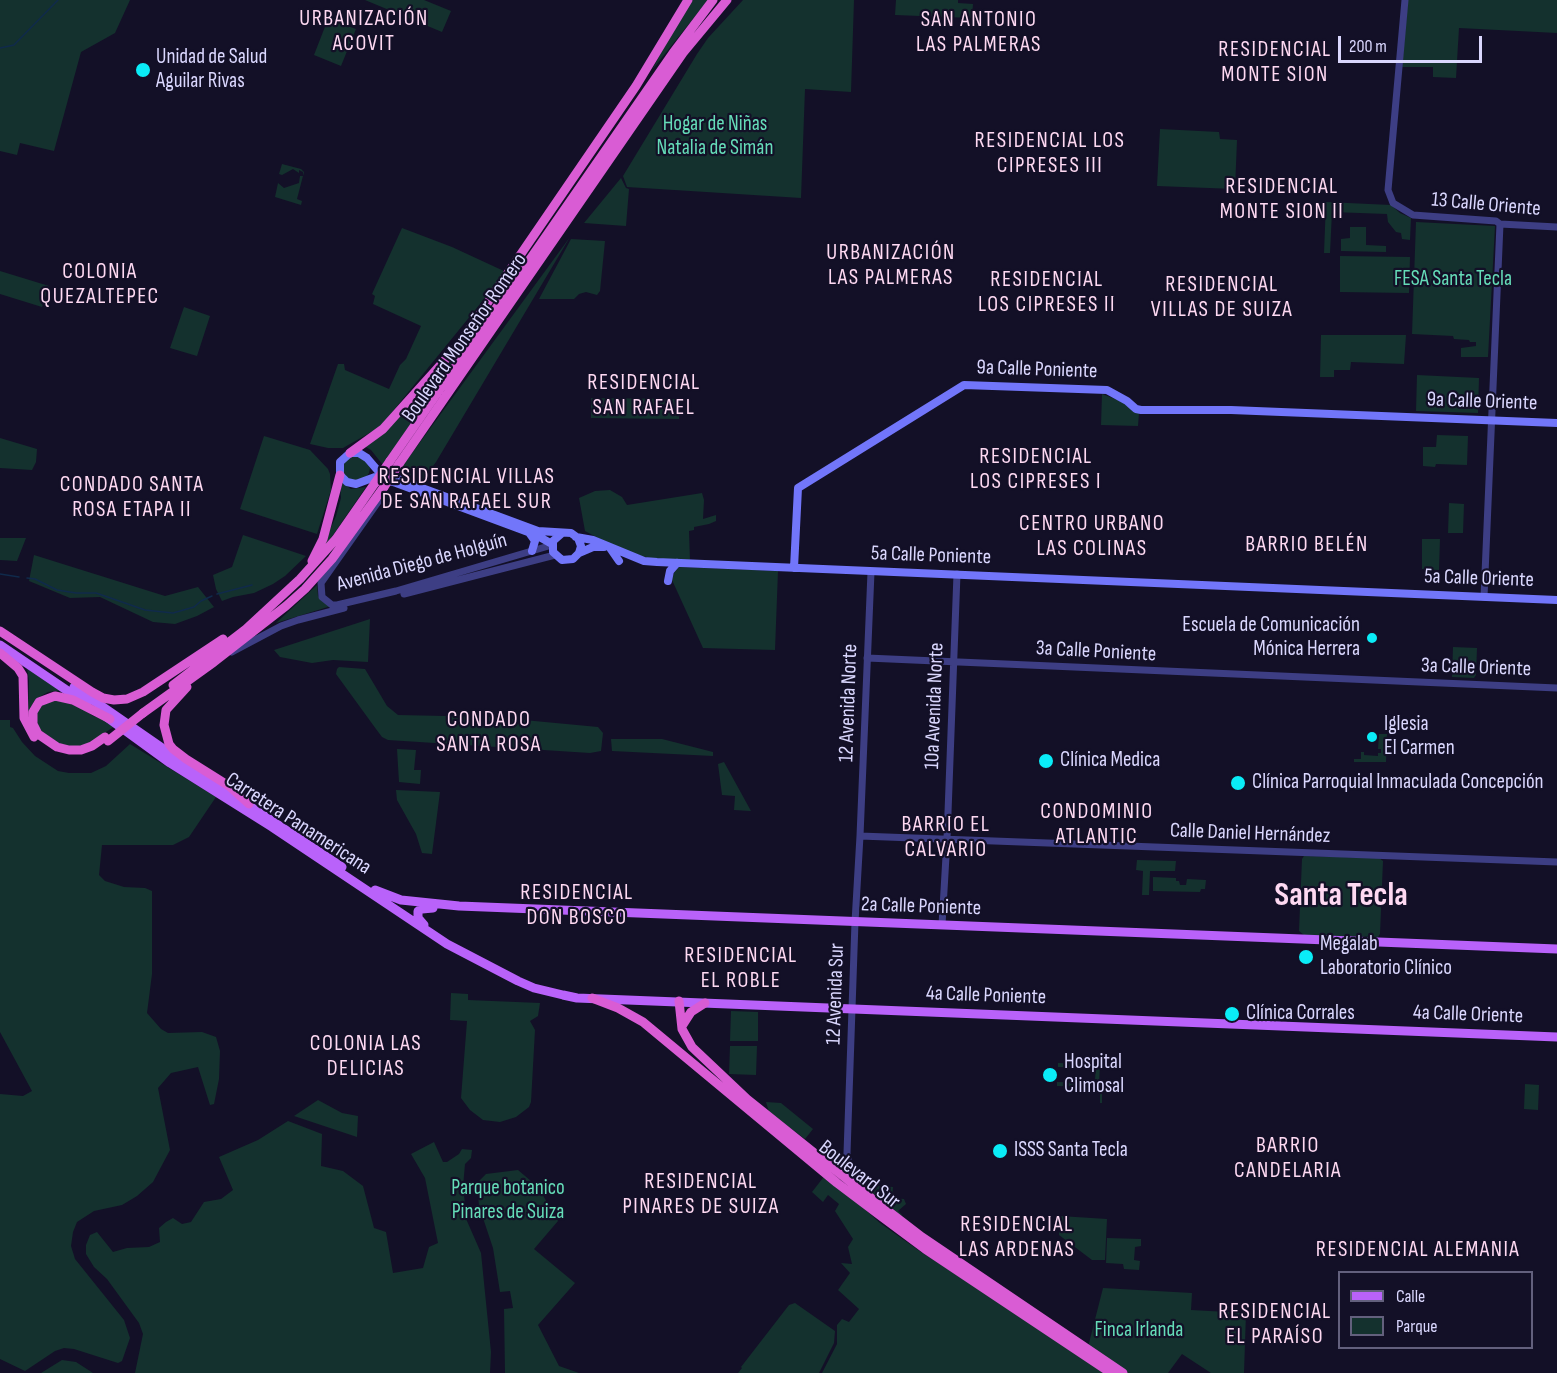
<!DOCTYPE html>
<meta charset="utf-8">
<style>
body{margin:0}
#map{position:relative;width:1557px;height:1373px;overflow:hidden;background:#131027;font-family:"Sofia Sans Condensed",sans-serif}
canvas{display:block}
.legend{position:absolute;left:1338px;top:1271px;width:195px;height:78px;box-sizing:border-box;background:#131027;border:2px solid #63607d;margin:0;padding:8px 10px;list-style:none;font-size:18px;color:#dad7fe}
.legend li{display:flex;align-items:center;gap:12px;height:30px}
.legend b{width:30px;border:2px solid #63607d}
.scale{position:absolute;left:1338px;top:36px;width:144px;height:27px;box-sizing:border-box;border:3px solid #dad7fe;border-top:0;padding-left:8px;font-size:18px;line-height:21px;white-space:nowrap;color:#dad7fe;-webkit-text-stroke:4px #131027;paint-order:stroke}
</style>
<div id="map">
<canvas width="1557" height="1373"></canvas>
<ul class="legend">
<li><b style="height:8px;background:#b962fa"></b>Calle</li>
<li><b style="height:16px;background:#14312e"></b>Parque</li>
</ul>
<div class="scale">200 m</div>
</div>
<script>
const ctx = document.querySelector('canvas').getContext('2d');
ctx.lineJoin = 'round';
function fillPath(path, color) { ctx.fillStyle = color; ctx.fill(path, 'evenodd'); }
const poly = rows => new Path2D(rows.map(r => 'M' + r).join(''));
function stroke(path, color, width, dash) { ctx.strokeStyle = color; ctx.lineWidth = width; ctx.lineCap = dash ? 'butt' : 'round'; ctx.setLineDash(dash || []); ctx.stroke(path); }
function write(font, color, halo, rows, align = 'center') {
  ctx.font = font + ' "Sofia Sans Condensed",sans-serif'; ctx.lineWidth = 4.5; ctx.setLineDash([]); ctx.textBaseline = 'middle'; ctx.strokeStyle = halo; ctx.fillStyle = color; for (const [text, x, y, turn = 0] of rows) {
    ctx.save(); ctx.translate(x, y); ctx.rotate((+turn || 0) * Math.PI / 180); ctx.textAlign = isNaN(turn) ? turn : align; if (halo) ctx.strokeText(text, 0, 0); ctx.fillText(text, 0, 0); ctx.restore();
  }
}
fillPath(poly([
 [0,0,130,0,115,33,81,52,54,151,20,143,17,155,0,151],
 [365,0,424,0,451,11,442,32],
 [693,0,708,0,652,70,685,8],
 [743,0,854,0,851,92,805,89,801,198,627,187,623,176,697,54,708,38],
 [896,0,958,0,958,3,973,4,972,18,895,15],
 [1408,0,1557,0,1557,33,1459,28,1456,78,1433,77,1433,67,1402,67],
 [328,19,356,29,341,66,314,55],
 [1160,129,1219,132,1220,139,1237,140,1235,189,1157,186],
 [282,164,301,169,304,172,297,199,302,201,301,205,275,197,278,183,284,188,299,183,300,176,303,176,303,172,299,170,299,173,293,169,282,175,279,174],
 [621,178,626,188,629,189,626,226,584,223],
 [1326,202,1391,205,1400,213,1411,218,1410,240,1402,239,1401,233,1396,232,1388,222,1387,214,1332,212,1330,253,1324,253],
 [1416,222,1495,226,1488,357,1461,357,1461,348,1476,346,1476,342,1470,342,1469,340,1454,339,1453,336,1412,334],
 [1350,227,1366,227,1366,245,1386,246,1386,252,1341,251,1341,239,1350,238],
 [402,228,452,247,506,272,380,427,343,448,328,448,310,444,338,364,344,364,345,370,389,389,400,365,406,359,421,326,373,304,375,296,372,294],
 [570,237,436,462,422,481,399,471],
 [571,239,605,241,600,291,597,295,586,292,579,294,574,299,539,299],
 [1340,256,1410,257,1409,293,1340,292],
 [0,271,49,286,42,307,0,294],
 [184,307,210,316,197,356,170,348],
 [473,332,383,465,371,450,364,446,384,432],
 [1321,335,1406,335,1404,364,1351,362,1350,370,1334,370,1334,377,1320,377],
 [1417,375,1479,378,1478,413,1416,411],
 [1102,394,1118,400,1139,413,1138,426,1101,425],
 [591,398,680,399,679,419,591,418],
 [1437,435,1468,436,1467,465,1436,464,1435,467,1423,466,1423,447,1436,447],
 [264,436,310,450,328,469,330,474,331,490,317,534,240,509],
 [0,438,37,449,36,462,32,470,0,468],
 [355,454,368,462,370,468,369,473,364,480,354,482,342,475,343,461],
 [340,481,351,489,366,487,324,548,324,543,336,516,341,498],
 [610,490,622,497,627,505,702,493,704,500,703,519,716,515,716,521,709,524,694,527,694,530,689,531,690,561,659,560,637,555,611,545,585,531,579,498,595,491],
 [1449,503,1464,504,1463,533,1448,533],
 [243,535,306,556,285,576,273,584,254,593,233,597,222,601,216,589,213,575,232,567],
 [0,538,26,538,17,561,0,560],
 [1422,539,1440,539,1439,570,1422,569],
 [34,555,165,596,198,587,214,607,197,616,175,624,153,622,100,597,70,598,29,581],
 [679,567,778,571,775,650,703,648,672,580,674,573],
 [317,585,318,596,331,606,276,623],
 [370,619,368,662,333,660,312,663,280,657,274,650],
 [1453,647,1477,648,1476,675,1474,678,1452,677],
 [339,667,365,669,387,706,398,715,492,717,598,727,603,733,601,751,590,753,388,740,382,737,376,729,336,674,337,669],
 [27,668,63,690,48,692,41,696,35,700,28,712,29,681],
 [56,698,83,709,93,716,106,720,115,726,88,744,74,747,57,743,39,729,36,718,38,709,42,704],
 [0,720,10,720,10,727,13,728,22,742,35,756,58,771,69,773,91,773,106,766,130,744,216,797,189,837,173,845,102,845,99,875,105,881,124,887,145,888,152,891,152,974,147,1013,161,1029,168,1033,202,1032,216,1037,220,1051,219,1079,214,1104,210,1105,198,1067,171,1073,158,1088,170,1150,153,1182,137,1196,122,1205,94,1211,77,1222,73,1232,71,1246,75,1259,124,1320,130,1338,122,1361,118,1363,74,1349,64,1348,55,1351,25,1371,0,1359,0,1094,23,1096,32,1091,0,1032],
 [1379,734,1387,734,1386,762,1354,762,1354,759,1361,759,1361,752,1364,752,1364,755,1378,756,1378,753,1381,753,1381,749,1378,749],
 [611,739,662,739,713,752,713,756,612,751],
 [397,749,416,750,414,770,421,770,420,784,399,782],
 [724,762,751,811,734,810,735,796,722,795,718,764],
 [396,790,440,792,432,854,422,853,416,834,397,800],
 [1304,856,1379,858,1383,861,1380,934,1378,937,1304,935,1299,931,1302,859],
 [1137,860,1176,861,1175,871,1150,871,1149,895,1142,895,1143,871,1136,870],
 [1153,877,1176,878,1176,881,1179,881,1180,885,1186,885,1187,879,1206,880,1205,889,1201,889,1200,892,1153,891],
 [451,993,468,994,468,1000,540,1003,538,1016,530,1021,535,1030,531,1102,529,1107,516,1117,500,1122,483,1120,470,1110,461,1098,467,1021,450,1020],
 [731,1011,758,1012,758,1041,730,1041],
 [730,1046,757,1046,756,1075,729,1074],
 [1058,1063,1100,1064,1099,1085,1102,1086,1102,1103,1100,1103,1100,1087,1057,1086,1057,1082,1096,1083,1097,1079,1095,1079,1096,1068,1058,1067],
 [1525,1084,1539,1085,1538,1110,1524,1109],
 [318,1100,342,1113,358,1116,357,1137,294,1116],
 [766,1102,781,1103,813,1129,805,1139,769,1112],
 [288,1121,322,1134,321,1166,343,1171,363,1186,374,1228,386,1232,393,1273,423,1268,429,1247,438,1243,425,1178,411,1154,434,1142,443,1162,447,1162,459,1154,462,1149,472,1150,471,1158,465,1164,463,1187,467,1221,481,1253,491,1352,490,1373,135,1373,143,1334,139,1323,107,1279,94,1267,86,1254,86,1245,90,1235,97,1232,113,1252,127,1248,149,1247,160,1242,159,1228,166,1222,173,1218,182,1224,191,1222,204,1202,221,1199,233,1190,219,1157,258,1140],
 [518,1170,538,1187,558,1221,534,1249,575,1283,538,1325,559,1366,579,1373,505,1373,504,1309,513,1308,510,1291,500,1292,493,1248,479,1206,477,1183,486,1174],
 [826,1174,880,1223,921,1252,1109,1373,822,1373,837,1344,837,1325,842,1319,849,1322,859,1309,838,1290,850,1273,841,1263,852,1264,848,1247,853,1239,835,1211,839,1204,828,1195,823,1202,812,1192],
 [865,1185,893,1187,892,1198,904,1199,906,1204,898,1211,902,1215,900,1218,865,1189],
 [1060,1216,1107,1219,1105,1260,1092,1260,1059,1235],
 [1107,1238,1141,1239,1141,1246,1135,1247,1134,1260,1140,1261,1139,1270,1124,1269,1123,1264,1106,1263],
 [1103,1288,1192,1293,1191,1310,1246,1313,1244,1373,1211,1373,1182,1354,1168,1373,1128,1373,1088,1347],
 [795,1303,835,1331,834,1343,819,1373,738,1373,742,1368,741,1367,789,1305],
 [62,1360,76,1362,93,1373,41,1373]
]), '#14312e');
stroke(poly([
 [0,48,14,45,58,0],
 [0,574,19,577],
 [27,578,35,579,57,590,76,593,96,593,145,610,173,613,194,607,201,601,212,596],
 [217,594,252,585]
]), '#102a4b', 1.5);
stroke(poly([
 [1405,0,1388,190,1393,203,1413,215,1496,221,1500,224,1557,227],
 [378,502,321,583,322,597,332,605,337,605,396,591,552,545],
 [404,594,555,555],
 [1484,597,1500,224],
 [232,652,281,626,298,620,344,608],
 [867,658,1557,688],
 [860,836,1557,862],
 [942,925,947,839,957,574],
 [852,1183,847,1153,855,922,860,836,871,572]
]), '#3d3e84', 7);
stroke(poly([
 [530,534,535,541,532,551],
 [576,537,593,540,644,561,657,562,1557,600],
 [552,544,536,535,396,483,375,477,356,484,347,482,340,475,340,462,350,453,359,453,367,458,379,472,538,531,571,533,578,538,581,546,579,553,573,559,562,560,553,552,553,541,561,534],
 [610,548,619,561],
 [579,553,593,547,604,547],
 [794,568,798,488,964,385,1107,390,1127,401,1136,409,1141,410,1231,410,1557,423],
 [668,581,670,571,677,563]
]), '#7276fa', 8);
stroke(poly([
 [0,645,87,704],
 [74,687,178,759,342,867],
 [104,715,170,763,272,827,447,944,518,981,534,988,563,995,577,998,1557,1037],
 [375,890,401,900,459,906,1557,949],
 [424,925,418,918,418,911,422,909,433,908]
]), '#b962fa', 9);
stroke(poly([
 [460,343,636,86,688,0],
 [350,453,383,429,462,341],
 [390,461,673,53,713,0],
 [399,464,683,53,727,0],
 [312,561,323,539,340,475],
 [0,631,92,692,103,698,114,700,127,699,143,692,223,639],
 [0,653,18,668,23,676,24,718,34,737],
 [173,685,246,629,300,579,336,539,375,483],
 [187,687,166,710,164,725,169,744,173,749,186,759,229,786,249,804],
 [143,713,214,662,286,606,305,589,332,559,384,487],
 [105,737,92,746,81,750,69,750,57,747,38,734,33,724,33,712,39,702,55,696,73,700,110,719],
 [592,998,618,1008,643,1022,837,1183,878,1214,925,1249,1111,1373],
 [679,1001,682,1029,692,1047,747,1099,853,1184,922,1237,1123,1373],
 [682,1026,691,1012,705,1003]
]), '#d95cd4', 9);
stroke(poly([
 [375,483,390,461],
 [384,487,399,464],
 [108,741,143,713]
]), '#d95cd4', 9);
for (const [x, y, r, color] of [
 [143,70,8,"#0aecf7"],
 [1372,638,6,"#0aecf7"],
 [1372,737,6,"#0aecf7"],
 [1046,761,8,"#0aecf7"],
 [1238,783,8,"#0aecf7"],
 [1306,957,8,"#0aecf7"],
 [1232,1014,8,"#0aecf7"],
 [1050,1075,8,"#0aecf7"],
 [1000,1151,8,"#0aecf7"]
]) { const dot = new Path2D(); dot.arc(x, y, r, 0, 2 * Math.PI); ctx.fillStyle = color; ctx.fill(dot); stroke(dot, '#131027', 2); }
write('21px', '#dad7fe', '#131027', [
 ["Unidad de Salud",156,58],
 ["Aguilar Rivas",156,82],
 ["Escuela de Comunicación",1360,626,"right"],
 ["Mónica Herrera",1360,650,"right"],
 ["Iglesia",1384,725],
 ["El Carmen",1384,749],
 ["Clínica Medica",1060,761],
 ["Clínica Parroquial Inmaculada Concepción",1252,783],
 ["Megalab",1320,945],
 ["Laboratorio Clínico",1320,969],
 ["Clínica Corrales",1246,1014],
 ["Hospital",1064,1063],
 ["Climosal",1064,1087],
 ["ISSS Santa Tecla",1014,1151]
], 'left');
write('21px', '#65dcb8', '#131027', [
 ["Hogar de Niñas",715,125],
 ["Natalia de Simán",715,149],
 ["FESA Santa Tecla",1453,280],
 ["Parque botanico",508,1189],
 ["Pinares de Suiza",508,1213],
 ["Finca Irlanda",1139,1331]
]);
write('21px', '#dad7fe', '#131027', [
 ["13 Calle Oriente",1486,205,5],
 ["Boulevard Monseñor Romero",465,338,-55],
 ["9a Calle Poniente",1037,370,2],
 ["9a Calle Oriente",1482,402,2],
 ["5a Calle Poniente",931,556,2],
 ["Avenida Diego de Holguín",422,563,-15],
 ["5a Calle Oriente",1479,579,2],
 ["3a Calle Poniente",1096,652,3],
 ["3a Calle Oriente",1476,668,2],
 ["12 Avenida Norte",849,703,-88],
 ["10a Avenida Norte",935,706,-88],
 ["Carretera Panamericana",298,824,33],
 ["Calle Daniel Hernández",1250,834,2],
 ["2a Calle Poniente",921,907,2],
 ["12 Avenida Sur",836,994,-88],
 ["4a Calle Poniente",986,996,2],
 ["4a Calle Oriente",1468,1015,2],
 ["Boulevard Sur",859,1175,38]
]);
ctx.letterSpacing = '1.5px';
write('22px', '#fed9f2', '#131027', [
 ["URBANIZACIÓN",364,19],
 ["ACOVIT",364,44],
 ["SAN ANTONIO",979,20],
 ["LAS PALMERAS",979,45],
 ["RESIDENCIAL",1275,50],
 ["MONTE SION",1275,75],
 ["RESIDENCIAL LOS",1050,141],
 ["CIPRESES III",1050,166],
 ["RESIDENCIAL",1282,187],
 ["MONTE SION II",1282,212],
 ["URBANIZACIÓN",891,253],
 ["LAS PALMERAS",891,278],
 ["COLONIA",100,272],
 ["QUEZALTEPEC",100,297],
 ["RESIDENCIAL",1047,280],
 ["LOS CIPRESES II",1047,305],
 ["RESIDENCIAL",1222,285],
 ["VILLAS DE SUIZA",1222,310],
 ["RESIDENCIAL",644,383],
 ["SAN RAFAEL",644,408],
 ["RESIDENCIAL",1036,457],
 ["LOS CIPRESES I",1036,482],
 ["RESIDENCIAL VILLAS",467,477],
 ["DE SAN RAFAEL SUR",467,502],
 ["CONDADO SANTA",132,485],
 ["ROSA ETAPA II",132,510],
 ["CENTRO URBANO",1092,524],
 ["LAS COLINAS",1092,549],
 ["BARRIO BELÉN",1307,545],
 ["CONDADO",489,720],
 ["SANTA ROSA",489,745],
 ["CONDOMINIO",1097,812],
 ["ATLANTIC",1097,837],
 ["BARRIO EL",946,825],
 ["CALVARIO",946,850],
 ["RESIDENCIAL",577,893],
 ["DON BOSCO",577,918],
 ["RESIDENCIAL",741,956],
 ["EL ROBLE",741,981],
 ["COLONIA LAS",366,1044],
 ["DELICIAS",366,1069],
 ["BARRIO",1288,1146],
 ["CANDELARIA",1288,1171],
 ["RESIDENCIAL",701,1182],
 ["PINARES DE SUIZA",701,1207],
 ["RESIDENCIAL",1017,1225],
 ["LAS ARDENAS",1017,1250],
 ["RESIDENCIAL ALEMANIA",1418,1250],
 ["RESIDENCIAL",1275,1312],
 ["EL PARAÍSO",1275,1337]
]);
ctx.letterSpacing = '0px';
write('bold 33px', '#fed9f2', '#131027', [
 ["Santa Tecla",1341,897]
]);
</script>
